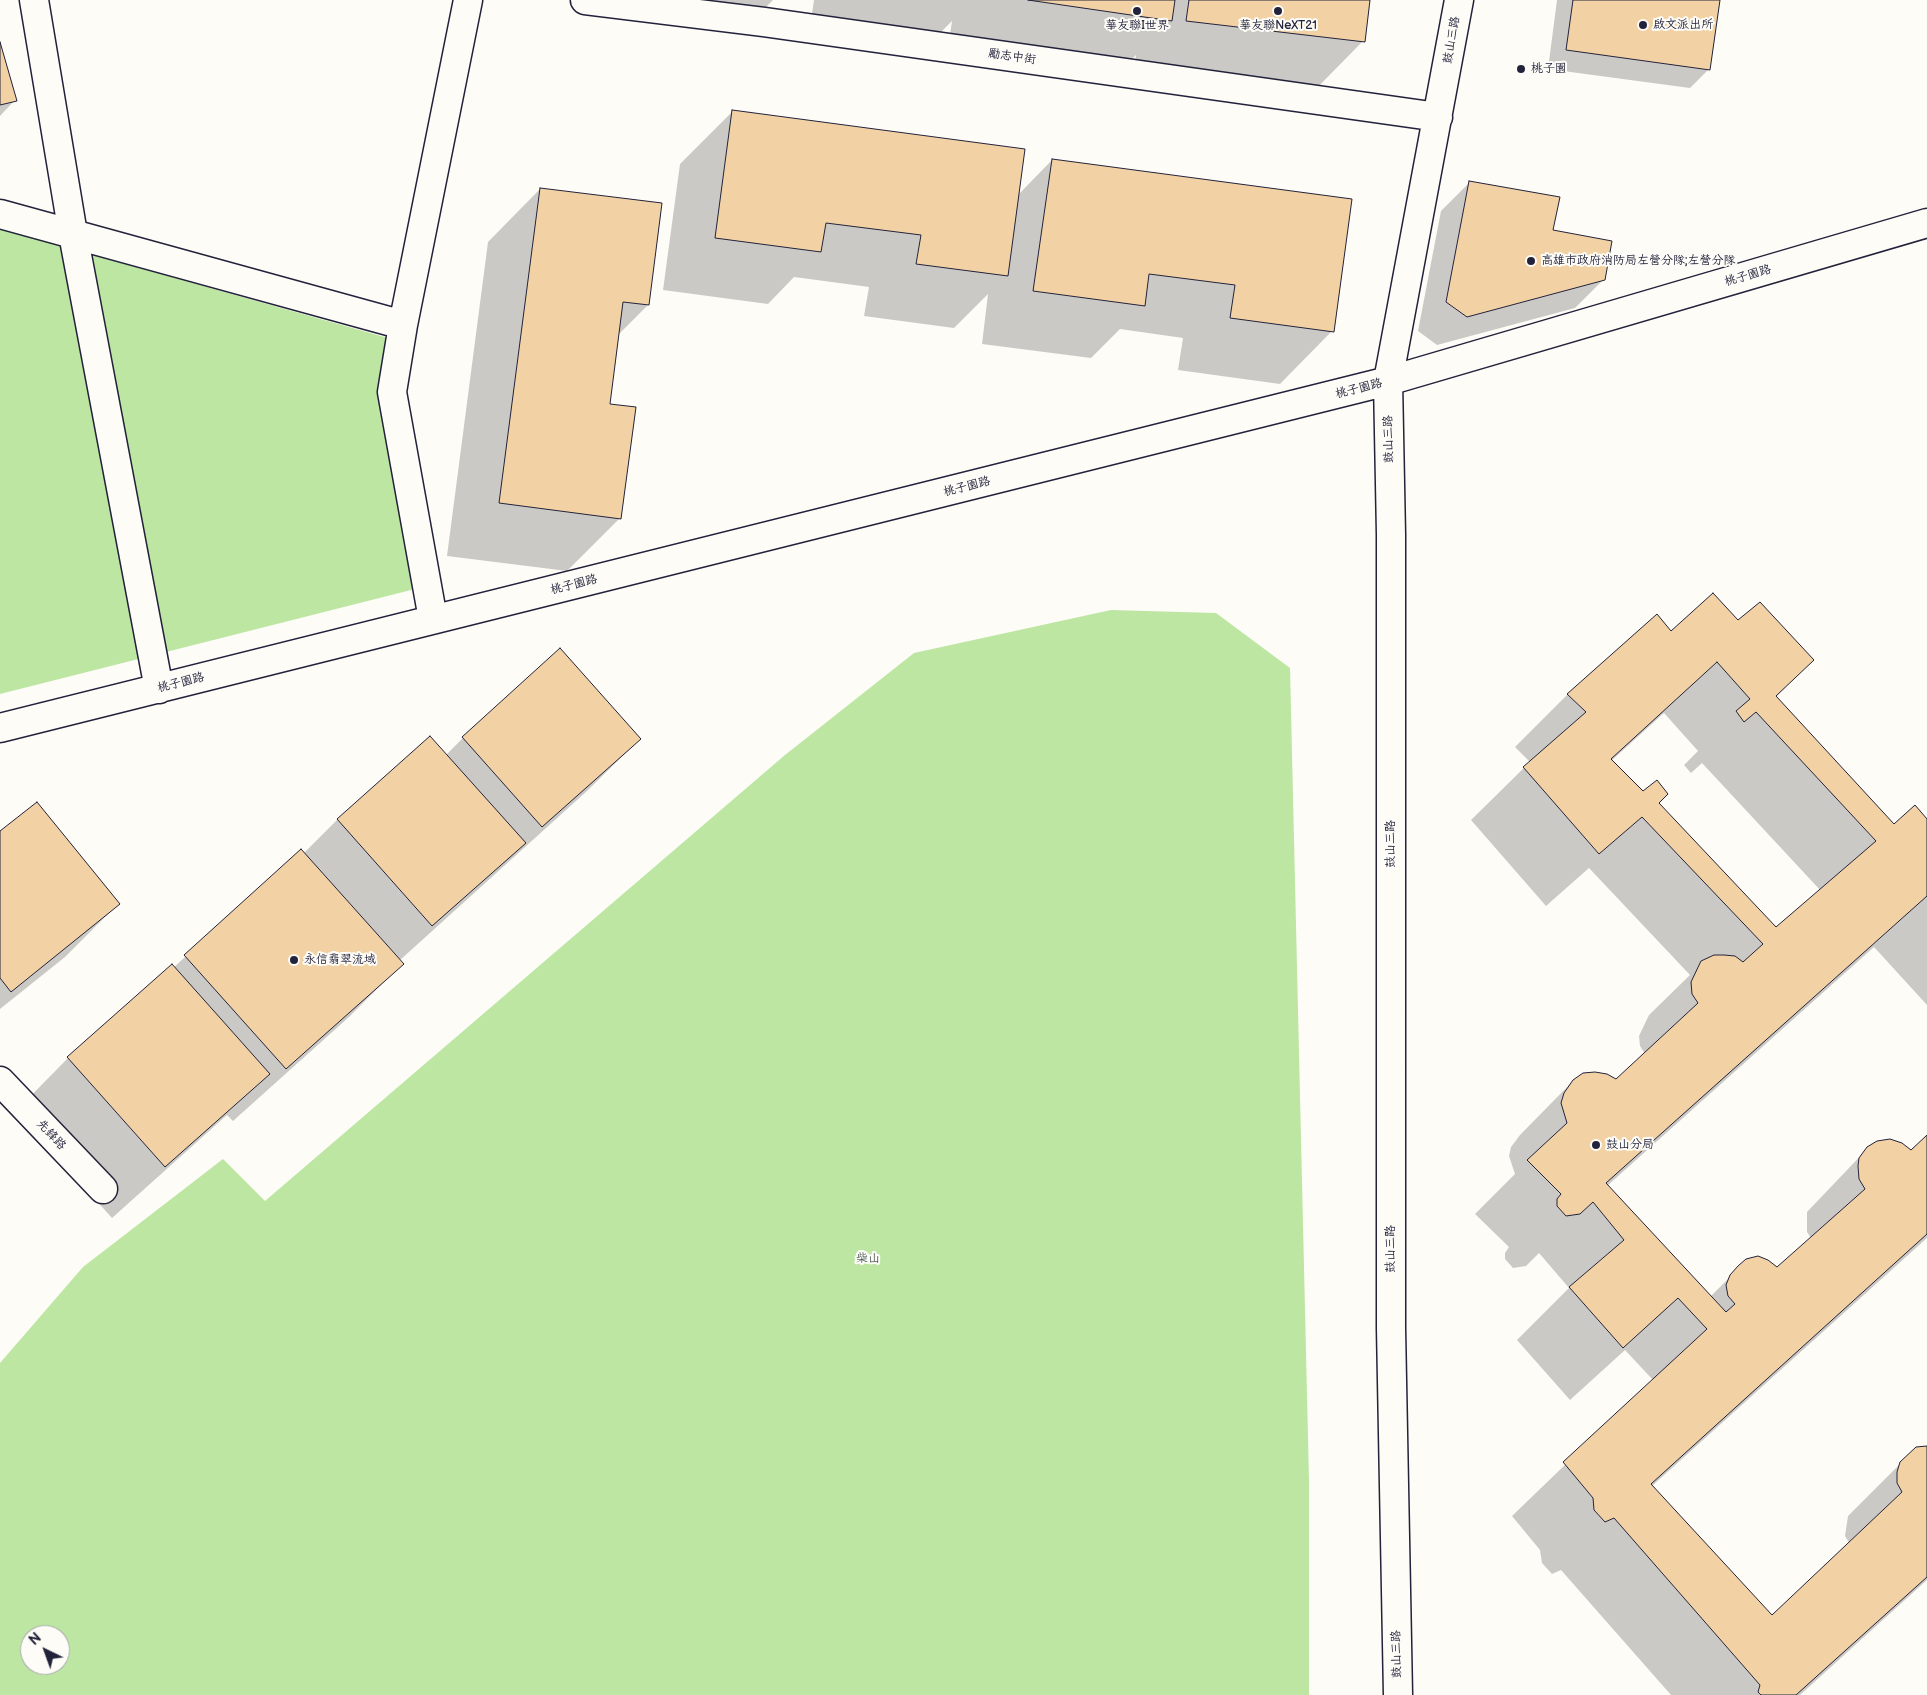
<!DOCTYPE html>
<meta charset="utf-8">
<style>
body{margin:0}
#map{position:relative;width:1927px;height:1695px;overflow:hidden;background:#fdfcf7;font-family:"Balsamiq Sans",sans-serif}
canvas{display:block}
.north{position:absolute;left:20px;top:1625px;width:50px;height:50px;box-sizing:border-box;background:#fdfcf7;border:1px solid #a5a5ac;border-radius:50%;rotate:318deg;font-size:14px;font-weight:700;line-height:20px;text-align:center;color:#22223b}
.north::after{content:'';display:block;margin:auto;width:18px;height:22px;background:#22223b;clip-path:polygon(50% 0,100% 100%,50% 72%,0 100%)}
</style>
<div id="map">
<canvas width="1927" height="1695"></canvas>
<div class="north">N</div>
</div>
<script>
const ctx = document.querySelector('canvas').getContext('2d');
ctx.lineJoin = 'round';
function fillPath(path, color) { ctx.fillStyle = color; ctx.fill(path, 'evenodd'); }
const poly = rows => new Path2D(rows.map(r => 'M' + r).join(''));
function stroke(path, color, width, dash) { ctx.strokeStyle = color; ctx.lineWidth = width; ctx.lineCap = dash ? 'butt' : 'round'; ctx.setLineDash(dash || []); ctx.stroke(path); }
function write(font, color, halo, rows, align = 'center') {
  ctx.font = font + ' "Balsamiq Sans","LXGW WenKai TC",sans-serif'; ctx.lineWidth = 4; ctx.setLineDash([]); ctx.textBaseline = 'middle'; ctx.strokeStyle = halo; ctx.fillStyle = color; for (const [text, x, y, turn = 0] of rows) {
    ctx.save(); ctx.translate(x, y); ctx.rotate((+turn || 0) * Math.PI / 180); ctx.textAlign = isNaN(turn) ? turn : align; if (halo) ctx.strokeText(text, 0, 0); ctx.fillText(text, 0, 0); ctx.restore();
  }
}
fillPath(poly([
 [0,229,388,338,415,589,0,694],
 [1111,610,1216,613,1290,668,1309,1481,1309,1695,0,1695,0,1363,83,1267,223,1159,265,1201,785,755,914,653],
 [30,1635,60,1635,60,1665,30,1665]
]), '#bce6a2');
fillPath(poly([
 [586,0,773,0,754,19],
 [814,0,1368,0,1363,41,1311,94,1134,74,1136,55,1118,73,948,48,952,21,928,45,810,27],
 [1557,0,1719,0,1709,69,1690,88,1548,69],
 [0,46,15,100,0,116],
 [733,111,1018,195,1052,160,1332,331,1280,384,1178,370,1183,338,1120,329,1091,358,982,344,988,294,954,328,864,316,869,287,794,277,768,304,663,290,680,164],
 [1470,182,1552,231,1604,279,1575,308,1437,345,1418,331,1441,211],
 [540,189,648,305,618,335,609,405,620,518,567,571,447,556,488,242],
 [1738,622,1812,660,1776,697,1894,826,1927,820,1927,1005,1874,947,1607,1186,1710,1297,1731,1276,1777,1269,1811,1238,1807,1232,1807,1212,1868,1148,1911,1151,1927,1136,1927,1238,1652,1486,1772,1617,1850,1544,1845,1536,1848,1516,1901,1463,1927,1447,1927,1580,1800,1695,1671,1695,1561,1570,1552,1574,1542,1563,1540,1550,1512,1516,1653,1380,1625,1350,1570,1400,1517,1340,1569,1288,1539,1253,1526,1266,1513,1268,1505,1259,1505,1253,1509,1247,1475,1214,1515,1174,1509,1156,1511,1147,1520,1135,1573,1081,1617,1081,1645,1054,1640,1046,1639,1036,1649,1015,1690,975,1589,868,1546,906,1471,820,1530,762,1515,747,1568,694,1671,633],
 [1664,713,1698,751,1684,765,1691,773,1702,763,1821,891,1776,929,1657,803,1611,761],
 [430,737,446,755,463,738,640,739,587,791,399,961,402,964,349,1017,233,1121,227,1115,112,1218,16,1111,68,1058,173,968,301,851,303,854,337,820],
 [0,833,118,904,65,957,0,1009]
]), '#0003');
const building = poly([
 [1028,0,1175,0,1172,21,1028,0],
 [1189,0,1370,0,1365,42,1186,21,1189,0],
 [1573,0,1720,0,1710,70,1566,50,1573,0],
 [0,42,17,101,0,105,0,42],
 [732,110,1025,149,1008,276,916,264,921,235,826,223,821,252,715,238,732,110],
 [1052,159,1352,199,1334,332,1230,318,1235,285,1149,274,1145,306,1033,291,1052,159],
 [1469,181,1560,197,1553,230,1612,241,1605,280,1467,317,1446,302,1469,181],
 [540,188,662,203,649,305,623,302,610,404,636,407,621,519,499,503,540,188],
 [1713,593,1738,620,1760,602,1814,660,1776,696,1894,824,1915,805,1927,819,1927,896,1606,1183,1726,1312,1735,1304,1728,1296,1726,1285,1730,1275,1738,1266,1746,1259,1758,1256,1768,1260,1777,1267,1865,1189,1859,1179,1858,1166,1859,1158,1867,1147,1877,1141,1890,1139,1902,1143,1911,1150,1927,1135,1927,1234,1651,1484,1772,1615,1902,1492,1897,1483,1897,1472,1900,1462,1916,1447,1927,1446,1927,1577,1796,1695,1761,1695,1758,1692,1760,1685,1614,1518,1605,1522,1594,1510,1593,1498,1563,1462,1707,1329,1678,1298,1623,1348,1569,1287,1624,1240,1593,1202,1580,1214,1566,1216,1557,1206,1557,1199,1561,1194,1527,1160,1567,1123,1561,1103,1564,1093,1573,1080,1583,1073,1595,1072,1607,1074,1616,1079,1698,1003,1692,994,1691,982,1701,961,1714,955,1724,955,1735,956,1743,962,1763,944,1642,817,1599,854,1523,767,1586,712,1567,694,1657,614,1671,631,1713,593],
 [1717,662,1750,699,1736,711,1744,722,1756,712,1876,841,1776,927,1659,803,1668,794,1657,780,1643,791,1611,759,1717,662],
 [560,648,641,739,542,827,462,737,560,648],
 [430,736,526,843,432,926,337,819,430,736],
 [37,802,120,904,11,992,0,978,0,831,37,802],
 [301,849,404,964,286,1069,184,955,301,849],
 [172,964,270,1074,165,1167,67,1057,172,964]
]);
fillPath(building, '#f2d2a4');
stroke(building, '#22223b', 1);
const minor = poly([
 [34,0,73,234,159,689],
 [585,0,764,22,1438,117],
 [0,214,403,325],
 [433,619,392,392,403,325,468,0],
 [0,728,1388,381,1927,223],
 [0,1081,103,1189],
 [1398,1695,1391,1328,1391,535,1388,381,1459,0]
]);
stroke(minor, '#22223b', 31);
stroke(minor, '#fdfcf7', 28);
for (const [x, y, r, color] of [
 [1137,11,5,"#22223b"],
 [1278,11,5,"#22223b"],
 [1643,25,5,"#22223b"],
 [1521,69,5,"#22223b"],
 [1531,261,5,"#22223b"],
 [294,960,5,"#22223b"],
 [1596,1145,5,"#22223b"]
]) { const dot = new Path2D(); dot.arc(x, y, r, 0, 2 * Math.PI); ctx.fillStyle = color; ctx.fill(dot); stroke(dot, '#fdfcf7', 2); }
write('12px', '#22223b', '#fdfcf7', [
 ["啟文派出所",1653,25],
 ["華友聯I世界",1137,26,"center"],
 ["華友聯NeXT21",1278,26,"center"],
 ["桃子園",1531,69],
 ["高雄市政府消防局左營分隊;左營分隊",1541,261],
 ["永信翡翠流域",304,960],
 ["鼓山分局",1606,1145]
], 'left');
write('12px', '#22223b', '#fdfcf7', [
 ["鼓山三路",1452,40,-80],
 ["勵志中街",1012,57,8],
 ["桃子園路",1748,276,-16],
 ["桃子園路",1359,389,-14],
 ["鼓山三路",1389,439,-91],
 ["桃子園路",967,487,-14],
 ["桃子園路",574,585,-14],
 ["桃子園路",181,683,-14],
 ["鼓山三路",1391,844,-90],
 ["先鋒路",51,1135,47],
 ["鼓山三路",1391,1249,-90],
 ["鼓山三路",1397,1654,-91]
]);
write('12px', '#505d5a', '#fdfcf7', [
 ["柴山",868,1259]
]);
</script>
